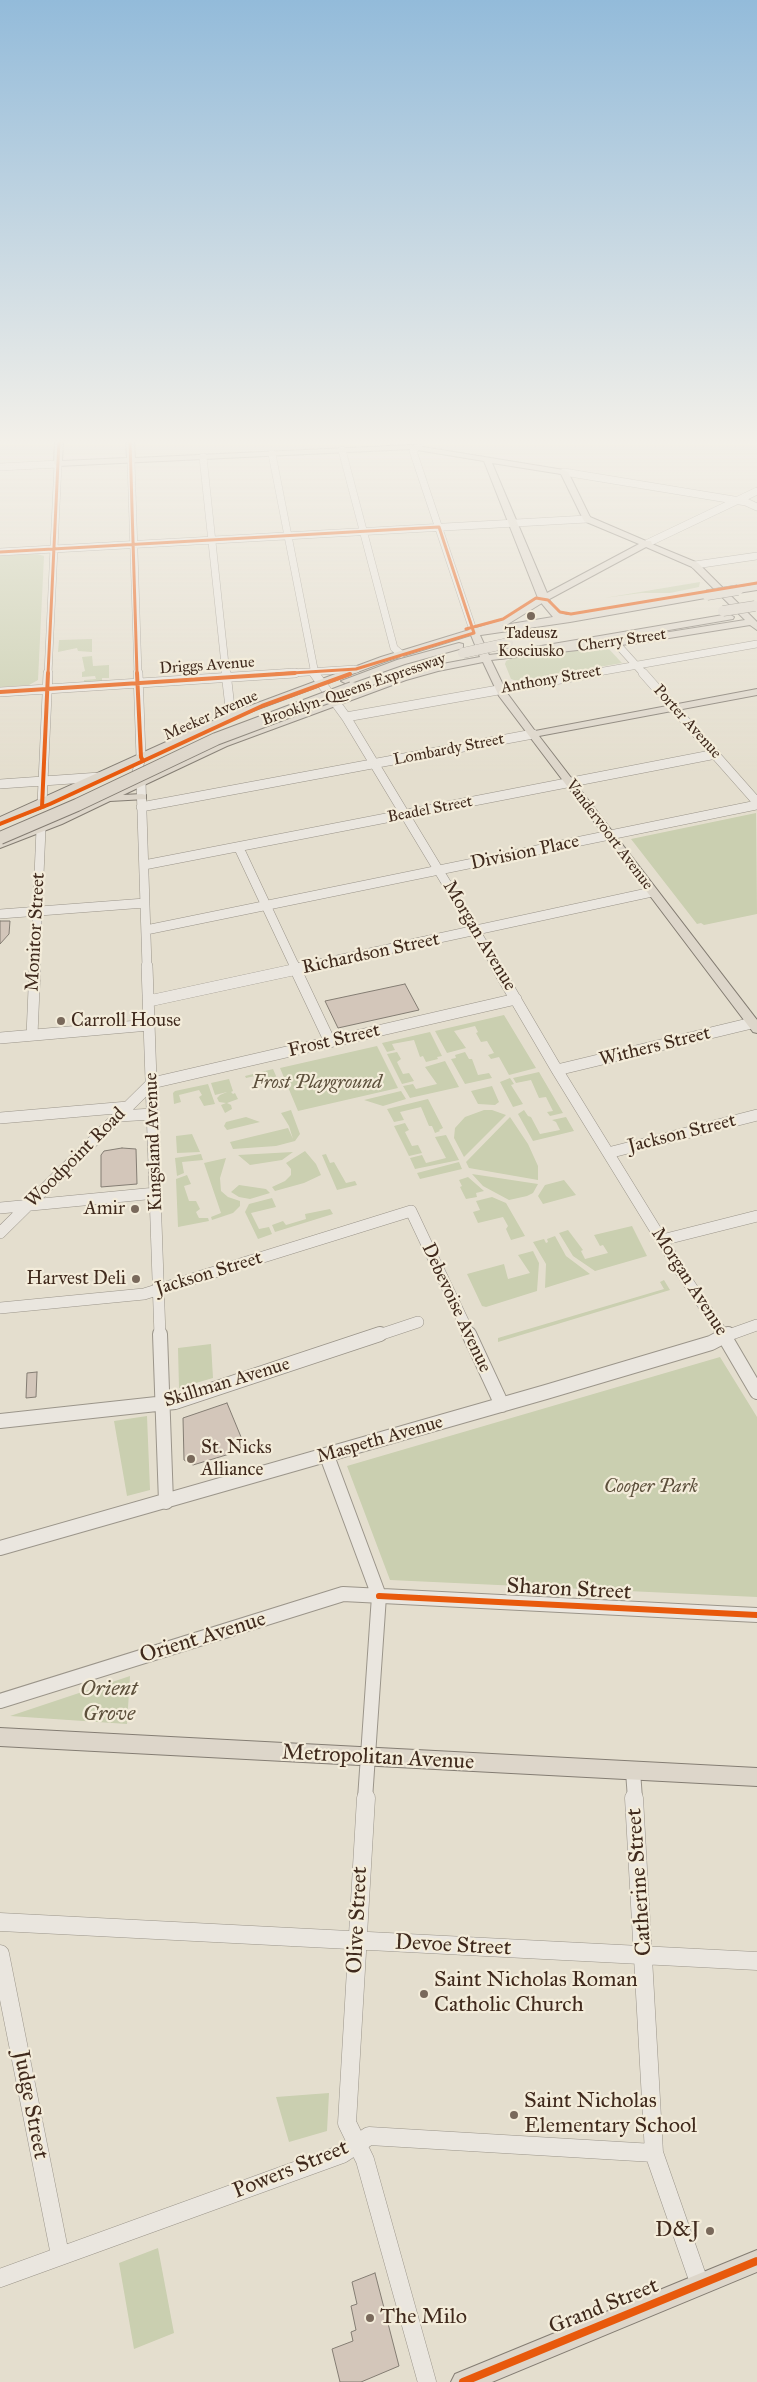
<!DOCTYPE html>
<style>
body{margin:0}
canvas{display:block;background:#e4dece}
</style>
<canvas width="757" height="2382"></canvas>
<script>
const ctx = document.querySelector('canvas').getContext('2d');
ctx.lineJoin = 'round';
function fillPath(path, color) { ctx.fillStyle = color; ctx.fill(path, 'evenodd'); }
const poly = rows => new Path2D(rows.map(r => 'M' + r).join(''));
function stroke(path, color, width, dash) { ctx.strokeStyle = color; ctx.lineWidth = width; ctx.lineCap = dash ? 'butt' : 'round'; ctx.setLineDash(dash || []); ctx.stroke(path); }
function write(font, color, halo, rows, align = 'center') {
  ctx.font = font + ' "IM FELL Great Primer",serif'; ctx.lineWidth = 4.5; ctx.setLineDash([]); ctx.textBaseline = 'middle'; ctx.strokeStyle = halo; ctx.fillStyle = color; for (const [text, x, y, turn = 0] of rows) {
    ctx.save(); ctx.translate(x, y); ctx.rotate((+turn || 0) * Math.PI / 180); ctx.textAlign = isNaN(turn) ? turn : align; if (halo) ctx.strokeText(text, 0, 0); ctx.fillText(text, 0, 0); ctx.restore();
  }
}
fillPath(poly([
 [37,554,44,556,38,680,29,685,0,687,0,556],
 [700,582,699,587,670,593,641,593,604,598],
 [92,639,92,652,78,651,77,648,58,652,59,640],
 [607,647,622,663,517,681,511,679,505,664,506,661,512,658],
 [92,656,93,666,109,665,109,678,102,678,102,681,84,683,84,680,96,679,95,676,82,677,82,672,85,671,82,657],
 [756,813,757,914,704,925,701,923,697,924,631,839],
 [504,1015,536,1068,509,1075,499,1057,491,1059,488,1055,494,1053,487,1041,481,1042,476,1033,478,1032,475,1026,454,1031,466,1048,447,1053,435,1031],
 [430,1032,442,1056,437,1057,438,1059,426,1062,423,1056,420,1057,414,1040,392,1044,395,1050,387,1052,382,1043],
 [377,1046,398,1088,298,1111,280,1068],
 [397,1052,401,1059,397,1062,403,1074,409,1073,414,1081,402,1084,387,1054],
 [465,1052,469,1059,472,1059,478,1075,489,1073,492,1078,465,1084,451,1059,456,1058,455,1055],
 [445,1061,459,1087,410,1098,403,1086,413,1084,416,1089,437,1084,425,1067],
 [273,1069,280,1085,268,1087,264,1074,246,1078,245,1076],
 [539,1072,563,1113,550,1116,547,1112,553,1111,546,1097,539,1098,531,1080,516,1083,513,1078],
 [510,1078,514,1084,511,1085,523,1104,513,1107,500,1082],
 [229,1079,233,1091,231,1092,233,1094,235,1093,238,1099,227,1103,231,1105,232,1109,225,1113,221,1105,226,1103,219,1102,217,1098,220,1095,227,1092,215,1095,211,1083],
 [208,1084,215,1104,204,1106,199,1097,202,1095,199,1090,179,1095,181,1102,174,1104,173,1093,175,1091],
 [492,1086,499,1102,495,1105,478,1104,471,1091],
 [401,1091,406,1099,383,1106,364,1100],
 [428,1099,443,1128,439,1130,440,1131,435,1133,432,1126,429,1126,421,1107,400,1112,404,1120,394,1122,387,1109],
 [291,1110,300,1134,295,1141,276,1146,233,1149,230,1142,288,1128,293,1139,289,1126,281,1113],
 [484,1110,492,1110,506,1115,464,1157,454,1138,455,1128,465,1117],
 [524,1110,528,1116,531,1117,540,1134,560,1130,556,1122,552,1120,566,1117,574,1131,533,1141,518,1114],
 [246,1117,260,1122,227,1130,224,1126,226,1122],
 [510,1117,528,1144,538,1166,538,1180,469,1168,466,1162],
 [405,1123,409,1130,405,1132,412,1146,418,1145,422,1153,409,1156,394,1126],
 [192,1134,200,1152,177,1153,176,1136],
 [446,1135,459,1160,415,1169,410,1158,422,1155,426,1163,446,1158,435,1137],
 [305,1151,316,1164,321,1175,304,1183,275,1191,272,1187,285,1181,291,1175,291,1169,286,1163],
 [293,1152,282,1160,250,1165,238,1155],
 [201,1154,203,1160,182,1162,184,1173,177,1176,175,1158],
 [326,1154,330,1163,334,1162,346,1183,355,1181,357,1185,337,1190,322,1155],
 [226,1158,220,1178,221,1191,228,1197,240,1201,240,1206,233,1213,212,1220,211,1217,221,1213,204,1163],
 [459,1162,462,1169,420,1179,417,1173],
 [472,1174,538,1184,533,1193,527,1196,509,1200,483,1186],
 [187,1175,191,1184,184,1186,189,1201,196,1201,200,1209,196,1212,199,1218,208,1218,209,1221,178,1227,176,1179],
 [468,1177,484,1191,476,1193,477,1197,466,1199,460,1187,462,1186,459,1180],
 [564,1180,576,1195,543,1204,538,1196,545,1185],
 [239,1185,266,1189,270,1193,250,1199,239,1197,231,1192],
 [492,1197,506,1203,525,1236,511,1240,506,1229,508,1226,503,1217,478,1223,473,1212,480,1210,476,1201],
 [272,1198,276,1207,251,1213,259,1229,269,1227,272,1234,258,1239,245,1212,249,1204],
 [330,1209,333,1214,275,1232,272,1225,283,1221,286,1225,306,1219,305,1214],
 [632,1226,647,1256,595,1271,573,1256,559,1233,568,1230,583,1250,581,1251,585,1259,608,1253,603,1245,600,1246,594,1235],
 [555,1236,566,1256,590,1274,545,1288,546,1264,533,1242,544,1239,546,1243,548,1242,547,1239],
 [533,1251,539,1263,537,1291,486,1307,482,1306,467,1274,504,1264,508,1279,530,1273,518,1255],
 [664,1280,670,1290,498,1342,498,1338,664,1289,660,1282],
 [211,1344,213,1378,179,1388,178,1348],
 [720,1357,757,1417,757,1597,390,1580,347,1466],
 [147,1416,150,1490,127,1496,114,1421],
 [130,1676,127,1724,10,1716],
 [329,2093,327,2131,289,2142,276,2097],
 [158,2248,174,2333,134,2349,119,2263]
]), '#cacfb0');
const building = poly([
 [0,921,10,921,9,934,0,944,0,921],
 [405,984,419,1010,338,1028,325,1001,405,984],
 [122,1148,136,1149,137,1184,101,1187,101,1155,104,1151,122,1148],
 [37,1372,36,1397,26,1398,27,1373,37,1372],
 [227,1403,246,1449,193,1465,184,1460,183,1418,227,1403],
 [375,2273,399,2366,361,2382,340,2382,332,2349,353,2341,351,2332,356,2330,351,2306,357,2304,352,2282,375,2273]
]);
fillPath(building, '#d3c6ba');
stroke(building, '#847d73', 1);
const minorFar4 = poly([
 [422,441,413,451,474,633],
 [342,450,394,648,401,654],
 [272,454,315,674],
 [203,457,226,674],
 [131,461,138,674],
 [0,467,58,464,48,674],
 [564,472,746,502,757,507],
 [648,543,757,491],
 [0,552,587,519],
 [695,565,757,556],
 [616,643,644,674],
 [276,674,356,669],
 [587,674,757,644]
]);
const minorFar3 = poly([
 [138,673,141,757,137,772,141,782,147,967],
 [226,673,231,716],
 [314,673,346,717,497,967],
 [643,673,757,802],
 [0,692,295,673],
 [346,717,594,673],
 [0,784,100,777],
 [42,804,48,673],
 [141,807,533,734],
 [239,848,295,967],
 [144,865,716,754],
 [0,914,145,903],
 [146,930,757,805],
 [35,967,41,829],
 [305,967,652,892]
]);
const minorFar2 = poly([
 [147,966,160,1336],
 [294,966,330,1042],
 [496,966,557,1070,682,1273,724,1336],
 [149,1001,311,966],
 [32,1035,35,966],
 [0,1038,149,1025],
 [557,1070,752,1023],
 [152,1083,516,999],
 [119,1116,153,1114],
 [0,1118,128,1107],
 [608,1153,757,1115],
 [0,1208,156,1193],
 [0,1233,152,1083],
 [662,1240,757,1216],
 [0,1308,144,1294,411,1211,470,1336],
 [376,1336,418,1322],
 [726,1336,757,1325]
]);
const minorFar1 = poly([
 [160,1334,166,1502],
 [469,1334,502,1405],
 [723,1334,757,1392],
 [0,1421,175,1402,380,1334],
 [327,1456,379,1596,365,1799],
 [0,1548,546,1392,711,1343,728,1334],
 [0,1701,343,1594,757,1615],
 [633,1771,635,1799]
]);
const minor = poly([
 [366,1798,347,2123,365,2160,427,2382],
 [634,1798,654,2153,700,2285],
 [0,1922,757,1961],
 [0,1954,60,2255],
 [0,2278,342,2154,369,2136,654,2153]
]);
const major = poly([
 [55,441,63,441,62,461,127,458,126,441,134,441,135,458,411,445,564,470,568,472,590,517,646,541,651,541,652,544,698,563,757,622,757,630,750,625,638,643,491,660,507,693,535,731,757,689,757,695,539,736,757,1020,757,1033,753,1032,499,696,483,662,438,671,406,680,227,746,123,795,142,794,146,795,146,799,110,801,62,824,0,848,0,841,54,820,219,742,400,676,437,665,480,657,471,635,387,661,234,718,39,809,0,824,0,817,228,714,381,657,502,620,538,598,484,461,411,449,58,466,54,464,55,441],
 [492,463,561,474,584,521,639,544,547,593,492,463],
 [646,547,692,567,745,620,638,637,489,655,479,633,508,624,542,603,646,547],
 [0,1728,757,1768,757,1786,0,1746,0,1728],
 [757,2250,757,2272,492,2382,451,2382,455,2374,757,2250]
]);
const highway = poly([
 [757,584,757,590,738,593,733,590,734,588,757,584],
 [707,592,711,593,711,597,570,622,474,636,469,633,474,630,553,617,538,599,543,596,547,597,558,612,567,615,707,592],
 [729,614,734,617,733,619,500,659,495,656,500,653,729,614],
 [459,643,463,644,463,648,405,664,351,683,347,684,341,681,397,660,459,643]
]);
stroke(minorFar4, '#9b958a', 8);
stroke(minorFar3, '#9b958a', 10);
stroke(minorFar2, '#9b958a', 12);
stroke(minorFar1, '#9b958a', 16);
stroke(minor, '#9b958a', 19);
stroke(major, '#847d73', 2);
stroke(highway, '#847d73', 2);
stroke(minorFar4, '#eae6df', 7);
stroke(minorFar3, '#eae6df', 9);
stroke(minorFar2, '#eae6df', 11);
stroke(minorFar1, '#eae6df', 14);
stroke(minor, '#eae6df', 18);
fillPath(major, '#ddd6ca');
fillPath(highway, '#ddd6ca');
const highwayBridgeFar1 = poly([
 [707,595,738,590],
 [723,611,755,606],
 [463,653,508,643]
]);
const highwayBridge = poly([
 [0,838,77,805,216,739,352,688]
]);
stroke(highwayBridgeFar1, '#847d73', 11, []);
stroke(highwayBridge, '#847d73', 14, []);
stroke(highwayBridgeFar1, '#ddd6ca', 10);
stroke(highwayBridge, '#ddd6ca', 12);
stroke(poly([
 [130,441,137,674],
 [0,552,439,527,474,633,356,669,276,674],
 [466,629,503,619,536,598,548,600,560,612,571,614,757,583],
 [48,674,59,441]
]), '#e8590c', 3);
stroke(poly([
 [137,673,141,757,143,761],
 [0,692,295,673],
 [42,807,48,673],
 [0,824,50,804,262,706,350,674]
]), '#e8590c', 4);
stroke(poly([
 [379,1596,757,1615]
]), '#e8590c', 6);
stroke(poly([
 [463,2382,757,2261]
]), '#e8590c', 8);
const sky = ctx.createLinearGradient(0, 0, 0, 774);
sky.addColorStop(0, '#93bbda');
sky.addColorStop(0.57, '#f3f0e9');
sky.addColorStop(1, '#f3f0e900');
ctx.fillStyle = sky;
ctx.fillRect(0, 0, 757, 774);
for (const [x, y, r, color] of [
 [531,616,5,"#79695b"],
 [61,1021,5,"#79695b"],
 [135,1209,5,"#79695b"],
 [136,1279,5,"#79695b"],
 [191,1459,5,"#79695b"],
 [424,1994,5,"#79695b"],
 [514,2115,5,"#79695b"],
 [710,2231,5,"#79695b"],
 [370,2318,5,"#79695b"]
]) { const dot = new Path2D(); dot.arc(x, y, r, 0, 2 * Math.PI); ctx.fillStyle = color; ctx.fill(dot); stroke(dot, '#f3ecda', 2); }
write('16px', '#402a1d', '#f3ecda', [
 ["Tadeusz",531,634],
 ["Kosciusko",531,652]
]);
write('16px', '#402a1d', '#f3ecda', [
 ["Cherry Street",622,641,-8],
 ["Driggs Avenue",207,666,-4],
 ["Anthony Street",551,680,-10],
 ["Brooklyn-Queens Expressway",354,690,-19],
 ["Meeker Avenue",211,716,-24],
 ["Porter Avenue",687,722,48],
 ["Lombardy Street",449,750,-11],
 ["Beadel Street",430,810,-11],
 ["Vandervoort Avenue",609,835,53]
]);
write('19px', '#402a1d', '#f3ecda', [
 ["Division Place",525,853,-12],
 ["Monitor Street",36,932,-87],
 ["Morgan Avenue",479,936,59],
 ["Richardson Street",371,954,-12],
 ["Frost Street",334,1041,-13],
 ["Withers Street",655,1047,-14],
 ["Jackson Street",682,1134,-14],
 ["Kingsland Avenue",154,1142,-92],
 ["Woodpoint Road",76,1158,-45],
 ["Jackson Street",209,1274,-17],
 ["Morgan Avenue",689,1282,57],
 ["Debevoise Avenue",456,1308,65],
 ["Skillman Avenue",227,1383,-17],
 ["Maspeth Avenue",380,1440,-16]
]);
write('19px', '#402a1d', '#f3ecda', [
 ["Carroll House",71,1021],
 ["Amir",125,1209,"right"],
 ["Harvest Deli",126,1279,"right"],
 ["St. Nicks",201,1448],
 ["Alliance",201,1470]
], 'left');
write('italic 19px', '#5d503c', '#f3ecda', [
 ["Frost Playground",317,1083],
 ["Cooper Park",651,1487]
]);
write('22px', '#402a1d', '#f3ecda', [
 ["Sharon Street",569,1590,3],
 ["Orient Avenue",203,1638,-17],
 ["Metropolitan Avenue",378,1758,3],
 ["Catherine Street",640,1882,-94],
 ["Olive Street",358,1920,-87],
 ["Devoe Street",453,1946,3],
 ["Judge Street",30,2105,79],
 ["Powers Street",291,2170,-22],
 ["Grand Street",604,2307,-22]
]);
write('italic 22px', '#5d503c', '#f3ecda', [
 ["Orient",109,1690],
 ["Grove",109,1715]
]);
write('22px', '#402a1d', '#f3ecda', [
 ["Saint Nicholas Roman",434,1981],
 ["Catholic Church",434,2006],
 ["Saint Nicholas",524,2102],
 ["Elementary School",524,2127],
 ["D&J",700,2231,"right"],
 ["The Milo",380,2318]
], 'left');
</script>
